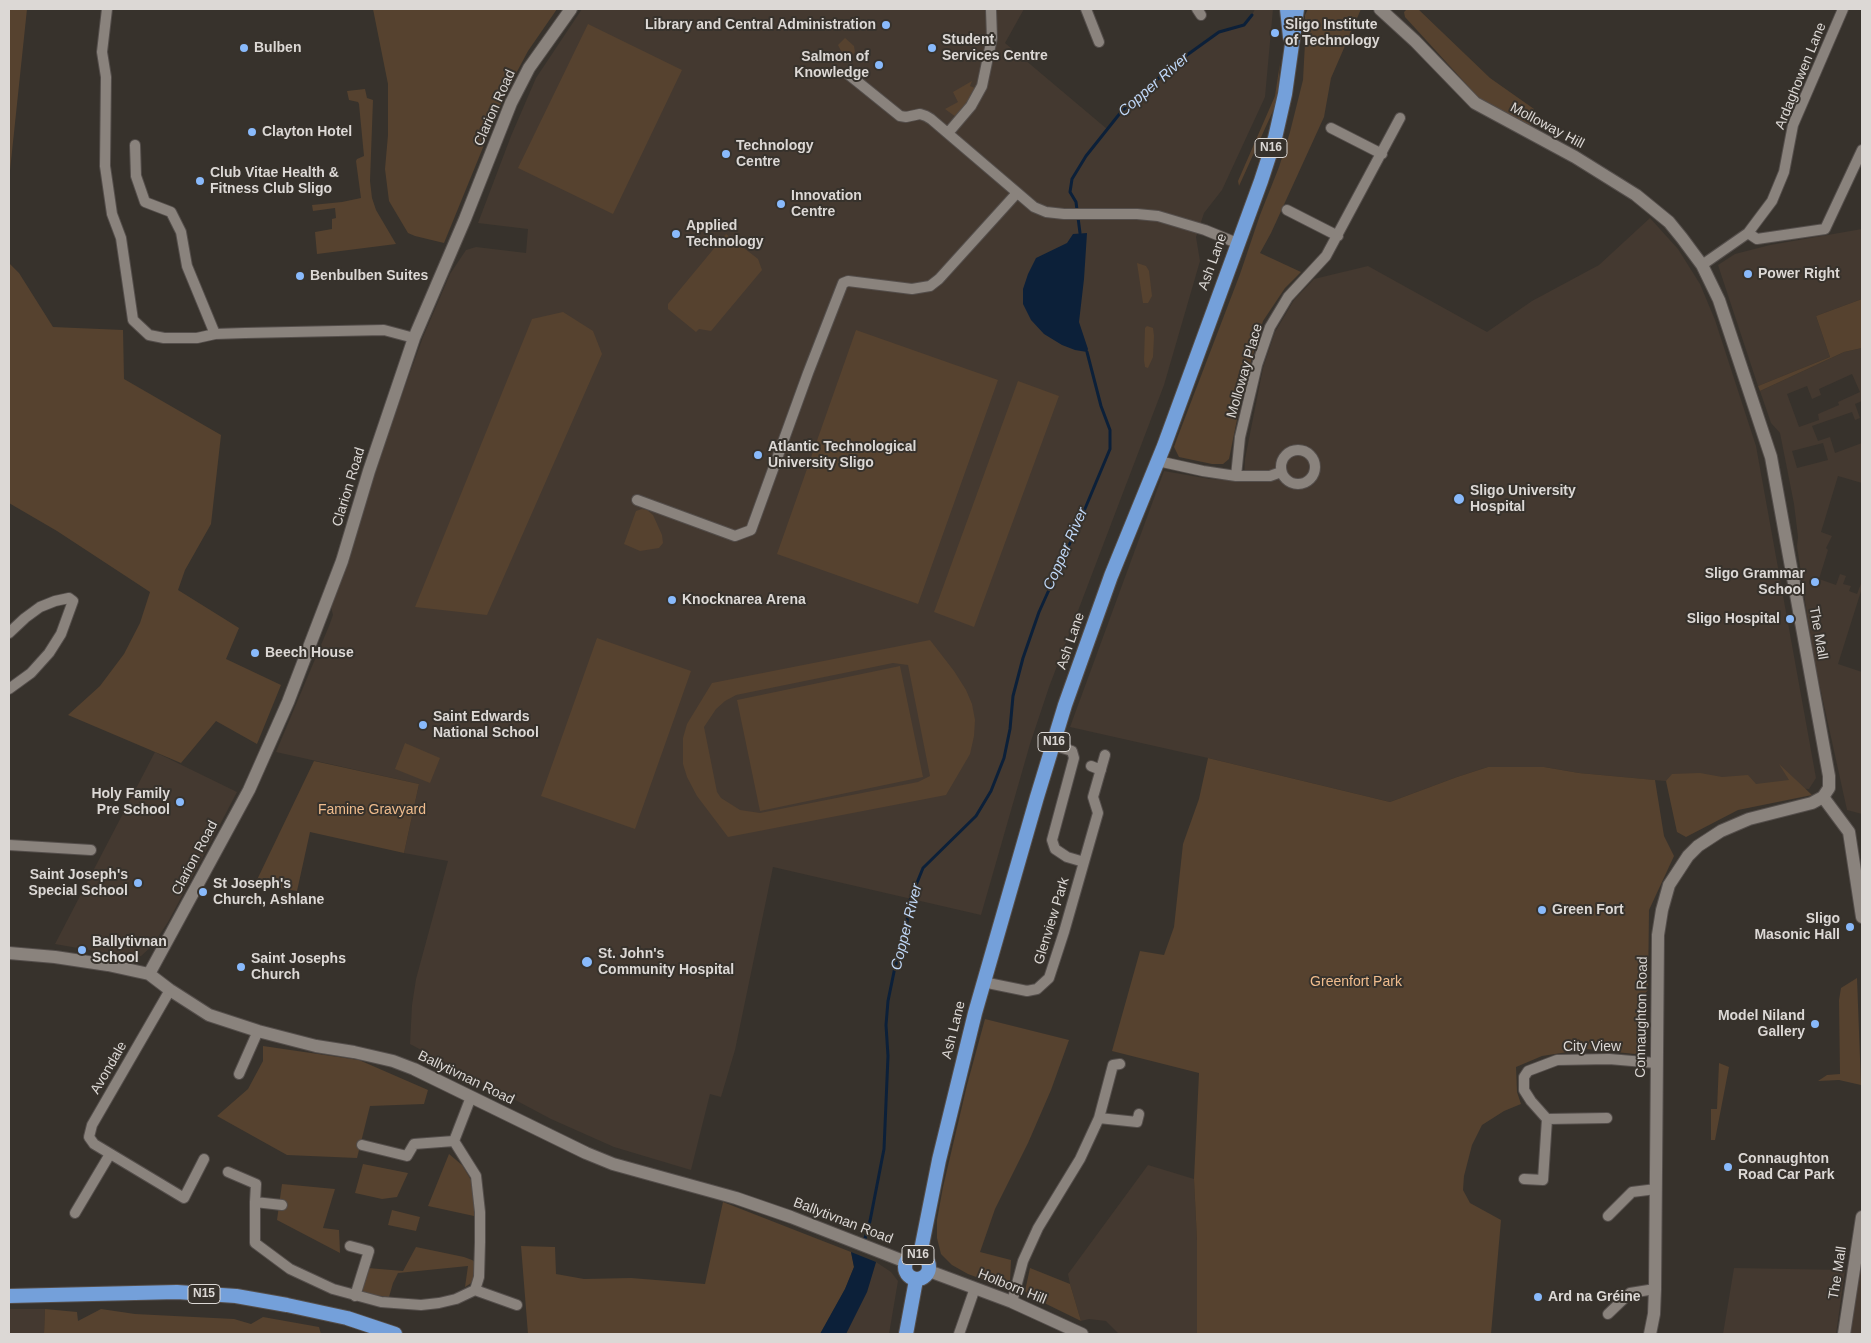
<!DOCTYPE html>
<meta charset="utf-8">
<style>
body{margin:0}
#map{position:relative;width:1871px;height:1343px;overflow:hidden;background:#37322c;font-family:Arial,sans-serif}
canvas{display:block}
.frame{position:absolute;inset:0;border:10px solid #dcd8d5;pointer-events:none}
</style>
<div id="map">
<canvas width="1871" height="1343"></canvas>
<div class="frame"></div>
</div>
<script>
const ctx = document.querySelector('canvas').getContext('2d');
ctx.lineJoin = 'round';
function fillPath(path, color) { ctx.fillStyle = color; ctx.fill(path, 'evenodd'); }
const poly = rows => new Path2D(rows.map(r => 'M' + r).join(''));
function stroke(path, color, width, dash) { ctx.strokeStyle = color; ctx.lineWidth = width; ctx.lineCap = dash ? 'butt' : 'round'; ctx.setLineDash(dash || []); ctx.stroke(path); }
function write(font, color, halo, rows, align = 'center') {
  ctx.font = font + ' Arial,sans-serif'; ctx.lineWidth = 4; ctx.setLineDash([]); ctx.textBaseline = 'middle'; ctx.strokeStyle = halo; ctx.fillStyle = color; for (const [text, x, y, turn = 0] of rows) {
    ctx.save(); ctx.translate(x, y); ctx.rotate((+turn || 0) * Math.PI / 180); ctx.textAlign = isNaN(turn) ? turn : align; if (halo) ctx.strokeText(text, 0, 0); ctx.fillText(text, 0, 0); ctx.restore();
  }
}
fillPath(poly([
 [582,9,1024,9,1005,43,1107,129,1121,112,1187,55,1219,32,1244,25,1252,15,1255,9,1273,9,1265,97,1222,190,1204,213,1196,237,1200,261,1164,385,1049,687,1030,744,981,915,773,867,735,1050,721,1097,710,1094,691,1170,614,1147,551,1119,410,1044,412,1005,416,979,448,861,404,853,419,784,276,752,329,626,333,615,331,607,353,544,373,474,423,337,450,274,466,250,476,247,526,253,528,229,478,223,511,136,536,78],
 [1650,218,1678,249,1700,284,1715,320,1756,446,1816,778,1809,789,1675,782,1579,773,1544,767,1488,767,1457,777,1390,802,1208,758,1070,727,1164,471,1210,479,1244,481,1245,459,1263,368,1275,332,1294,300,1314,279,1368,266,1487,332,1532,301,1599,265],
 [1862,229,1862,299,1816,316,1830,357,1758,386,1718,265,1735,254,1770,245],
 [1862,348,1862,401,1855,404,1860,418,1855,420,1852,412,1812,426,1818,441,1830,437,1835,453,1862,443,1862,483,1838,476,1821,532,1832,536,1826,548,1828,550,1819,579,1836,585,1840,574,1846,576,1843,584,1851,586,1849,591,1857,594,1862,581,1862,588,1838,664,1862,672,1862,814,1847,810,1813,655,1797,546,1798,537,1794,504,1780,433,1771,423,1760,391,1844,352],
 [1852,374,1860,392,1838,402,1839,405,1818,414,1819,420,1799,427,1787,394,1807,386,1812,399,1821,395,1819,389],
 [1823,443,1828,460,1797,468,1792,451],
 [155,752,237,792,205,853,168,922,152,946,141,956,134,958,55,944],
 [1148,1165,1194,1179,1197,1240,1197,1334,1119,1334,1106,1321,1089,1319,1081,1321,1070,1284,1068,1274],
 [1862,1242,1862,1334,1848,1334],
 [876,1262,891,1272,898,1281,889,1334,846,1334,867,1292],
 [1734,1268,1845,1270,1836,1334,1723,1334],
 [9,1309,45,1309,44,1334,9,1334]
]), '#443930');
fillPath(poly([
 [9,9,27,9,9,180],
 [373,9,557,9,528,51,504,96,444,243,415,236,408,233,389,201,385,169,388,135,388,84],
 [1308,9,1361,9,1331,78,1324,117,1271,233,1260,253,1301,272,1285,288,1263,321,1244,385,1229,459,1223,464,1212,464,1179,457,1174,447,1178,436,1240,274,1260,215,1279,167,1290,132,1303,80,1305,43,1305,15],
 [1407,9,1418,9,1490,78,1534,109,1530,126,1478,97,1405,17,1404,12],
 [588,24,682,70,613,214,518,168],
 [845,38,854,46,855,52,847,63,841,59,842,53,838,45],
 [1280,63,1277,102,1239,186,1238,181,1275,96],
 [972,81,970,86,975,88,968,102,956,117,945,109,958,102,953,92],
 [365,89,367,98,373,100,370,181,372,198,376,210,396,244,317,254,315,232,332,229,332,219,336,218,335,208,313,211,312,205,342,202,361,198,356,161,357,159,364,156,359,104,358,102,349,100,347,91],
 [726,234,758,259,762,270,711,331,699,329,696,332,668,309,668,304],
 [9,263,19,273,53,327,123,330,124,379,221,435,211,524,185,570,178,590,239,628,226,659,281,685,257,744,216,721,181,763,68,715,100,686,124,654,140,623,150,592,57,531,9,503],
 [1137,263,1146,266,1149,271,1152,296,1148,303,1143,303],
 [1862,299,1862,348,1844,352,1760,391,1758,386,1830,357,1816,316],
 [563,312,593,331,602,354,487,615,415,607,532,319],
 [1147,326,1153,328,1154,336,1153,357,1148,368,1145,367,1144,360,1145,328],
 [856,330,998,380,918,604,777,554],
 [1018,381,1059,396,974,627,934,612],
 [642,509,647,510,653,515,662,535,663,543,659,548,640,551,624,544,636,511],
 [597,638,691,671,635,829,541,796],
 [930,640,954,671,966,690,972,704,975,720,974,736,970,754,946,795,728,837,697,796,687,777,683,764,683,738,687,724,712,683],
 [893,663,908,665,930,776,918,782,760,813,740,810,721,798,717,792,704,727,716,709,725,701,736,695],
 [900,666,923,777,760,811,737,700],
 [405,743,440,758,430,783,395,769],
 [1208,758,1390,802,1457,777,1488,767,1544,767,1579,773,1655,780,1664,836,1674,856,1649,910,1648,990,1642,997,1642,1029,1646,1039,1646,1046,1635,1054,1587,1049,1542,1056,1516,1067,1517,1092,1521,1104,1504,1111,1482,1125,1472,1145,1464,1176,1463,1190,1470,1203,1501,1220,1491,1334,1197,1334,1197,1240,1194,1179,1199,1073,1112,1051,1140,951,1164,955,1174,927,1183,844,1199,799],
 [314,761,419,784,404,853,310,832,297,891,255,884],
 [1779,764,1812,795,1738,810,1686,837,1677,832,1666,781,1672,774,1700,773,1722,777,1748,775,1756,784,1789,780],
 [1857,978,1861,1085,1839,1080,1818,1081,1827,1075,1840,1074,1839,1000,1841,988],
 [985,1019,1069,1040,1051,1090,1028,1143,995,1209,980,1252,1011,1260,1010,1282,1003,1287,968,1274,952,1265,941,1254,937,1238,937,1220,943,1187,967,1085],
 [263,1046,359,1060,428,1090,424,1104,370,1106,357,1158,287,1155,217,1116,248,1089,263,1061],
 [1719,1063,1729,1067,1715,1140,1711,1140,1711,1109,1717,1109],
 [449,1154,462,1165,471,1180,474,1203,474,1216,428,1206],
 [363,1164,408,1173,397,1197,382,1199,355,1193],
 [282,1184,335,1189,323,1228,339,1230,340,1253,277,1220],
 [723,1202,851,1252,854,1267,845,1289,820,1334,528,1334,521,1246,555,1247,556,1274,584,1279,631,1278,705,1284],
 [392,1210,420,1217,416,1231,388,1225],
 [416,1247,464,1257,472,1260,477,1263,473,1282,465,1287,468,1266,398,1273,393,1283,389,1297,366,1294,361,1291,368,1268,403,1271],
 [1030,1268,1070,1284,1081,1321,1030,1296,1025,1291],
 [45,1309,77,1312,78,1321,101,1309,135,1314,234,1319,251,1324,263,1317,319,1327,321,1334,44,1334]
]), '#56422f');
fillPath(poly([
 [1087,233,1084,279,1079,322,1088,349,1087,352,1075,350,1062,345,1044,334,1031,320,1023,304,1023,289,1028,274,1036,258,1067,243,1073,234],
 [851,1252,876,1262,867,1292,846,1334,820,1334,845,1289,854,1267]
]), '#0c2039');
stroke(poly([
 [1080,233,1076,202,1070,192,1072,179,1086,156,1121,112,1154,82,1187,55,1219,32,1244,25,1252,15],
 [864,1242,870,1221,884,1149,888,1056,886,1025,888,1001,895,967,905,936,910,900,923,868,976,816,991,791,1004,758,1010,729,1013,696,1023,658,1039,612,1079,523,1110,449,1110,430,1101,406,1087,352]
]), '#0c2039', 3);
const minor = poly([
 [107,9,102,52,106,77,105,166,112,214,121,238,133,320,149,335,164,338,197,338,215,334,245,333,384,330,414,338],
 [1086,9,1099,42],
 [1197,9,1201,15],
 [848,74,900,116,906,117,920,114,926,116,931,119,1034,207,1046,212,1064,214,1137,214,1158,216,1205,230,1237,243],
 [1331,128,1382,154],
 [948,133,971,106,982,86,992,38,991,9],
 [135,145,136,176,145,202,171,212,181,232,187,266,215,334],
 [1287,210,1338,236],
 [1748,233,1772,201,1784,172,1793,125,1843,9],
 [1702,265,1748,233,1757,239,1825,229,1862,150],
 '1281 467a17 17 0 1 1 34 0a17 17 0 1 1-34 0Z',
 [1158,461,1203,471,1236,476,1270,476,1281,472],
 [1236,476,1240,437,1257,365,1270,327,1288,297,1326,256,1400,118],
 [637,500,735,536,751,530,808,373,843,283,848,281,912,289,930,286,939,279,1016,194],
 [9,633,25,618,40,607,55,601,69,598,73,601,61,634,49,653,31,673,9,689],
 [1053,745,1072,751,1074,758,1052,840,1055,849,1067,857,1084,862],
 [1091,766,1101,770],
 [9,845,91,850],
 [983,982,1027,991,1037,989,1049,978,1064,932,1098,813,1093,797,1105,755],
 [170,990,92,1125,89,1137,94,1144,184,1198,204,1159],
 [239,1074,258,1031],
 [1099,1118,1137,1122,1139,1114],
 [1607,1118,1547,1119,1531,1101,1524,1090,1524,1077,1528,1071,1557,1060,1609,1059,1656,1063],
 [362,1145,407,1156,414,1144,454,1141],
 [228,1172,256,1184,255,1202],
 [1524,1179,1543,1180,1547,1119],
 [282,1205,255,1202,255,1243,290,1269,333,1289,381,1302,421,1305,439,1303,456,1299,475,1290,479,1277,480,1242,480,1212,476,1176,454,1141,471,1097],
 [75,1213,110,1154],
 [1608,1216,1632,1192,1656,1189],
 [350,1246,369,1251,355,1296],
 [475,1290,517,1305],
 [1012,1302,1023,1261,1038,1228,1080,1159,1099,1118,1113,1065,1120,1064],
 [1608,1314,1630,1293,1655,1289],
 [959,1334,975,1288]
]);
const tertiary = poly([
 [1823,797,1849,832,1862,917],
 [9,953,55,957,108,965,149,974,170,990,209,1015,258,1031,316,1046,354,1052,393,1061,414,1069,586,1153,613,1164,736,1198,791,1217,906,1262],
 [149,974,249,790,288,702,342,561,369,471,414,338,465,219,511,103,529,68,571,9],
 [929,1271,1012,1302,1082,1334],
 [1844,1334,1862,1217]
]);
const secondary = poly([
 [1380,9,1415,41,1475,103,1575,157,1636,195,1669,222,1682,238,1702,265,1719,300,1771,457,1829,776,1829,788,1823,797,1812,803,1749,819,1721,831,1698,846,1688,856,1669,885,1662,910,1658,935,1655,1289,1654,1314,1650,1334]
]);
const trunk = poly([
 [1287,9,1290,37],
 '905 1267a12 12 0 1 1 24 0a12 12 0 1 1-24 0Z',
 [920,1255,939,1160,975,1013,1037,797,1065,705,1111,576,1164,446,1261,181,1275,138,1285,94,1297,9],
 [9,1296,177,1292,236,1296,287,1305,347,1318,395,1334],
 [906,1334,916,1280]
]);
stroke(minor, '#544e4b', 12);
stroke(tertiary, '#544e4b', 14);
stroke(secondary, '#544e4b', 14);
stroke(trunk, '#544e4b', 16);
stroke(minor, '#8a837d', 10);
stroke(tertiary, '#8a837d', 12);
stroke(secondary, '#8a837d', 12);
stroke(trunk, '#74a0da', 14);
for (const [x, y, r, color] of [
 [886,25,5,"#89bafc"],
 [1275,33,5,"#89bafc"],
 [244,48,5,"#89bafc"],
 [932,48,5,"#89bafc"],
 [879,65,5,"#89bafc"],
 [252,132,5,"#89bafc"],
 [726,154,5,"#89bafc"],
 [200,181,5,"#89bafc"],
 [781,204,5,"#89bafc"],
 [676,234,5,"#89bafc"],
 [1748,274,5,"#89bafc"],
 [300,276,5,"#89bafc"],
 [758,455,5,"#89bafc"],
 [1459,499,6,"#89bafc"],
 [1815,582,5,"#89bafc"],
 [672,600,5,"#89bafc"],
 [1790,619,5,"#89bafc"],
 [255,653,5,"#89bafc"],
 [423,725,5,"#89bafc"],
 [180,802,5,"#89bafc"],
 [138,883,5,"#89bafc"],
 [203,892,5,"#89bafc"],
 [1542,910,5,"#89bafc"],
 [1850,927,5,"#89bafc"],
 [82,950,5,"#89bafc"],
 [587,962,6,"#89bafc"],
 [241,967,5,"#89bafc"],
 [1815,1024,5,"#89bafc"],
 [1728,1167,5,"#89bafc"],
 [1538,1297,5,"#89bafc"]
]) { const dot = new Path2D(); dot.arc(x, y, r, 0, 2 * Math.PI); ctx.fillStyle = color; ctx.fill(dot); stroke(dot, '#37322c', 2); }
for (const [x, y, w] of [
 [1271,148,32],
 [1054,742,32],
 [918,1255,32],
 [204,1294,32]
]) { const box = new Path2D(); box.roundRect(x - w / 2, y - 9.5, w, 19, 4); ctx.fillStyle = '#37322c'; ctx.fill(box); stroke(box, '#dcd8d5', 1); }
write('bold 12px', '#dcd8d5', null, [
 ["N16",1271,148],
 ["N16",1054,742],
 ["N16",918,1255],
 ["N15",204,1294]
]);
write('bold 14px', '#dcd8d5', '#37322c', [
 ["Library and Central Administration",876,25,"right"],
 ["Sligo Institute",1285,25],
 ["of Technology",1285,41],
 ["Student",942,40],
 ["Services Centre",942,56],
 ["Bulben",254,48],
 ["Salmon of",869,57,"right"],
 ["Knowledge",869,73,"right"],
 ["Clayton Hotel",262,132],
 ["Technology",736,146],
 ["Centre",736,162],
 ["Club Vitae Health &",210,173],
 ["Fitness Club Sligo",210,189],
 ["Innovation",791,196],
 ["Centre",791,212],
 ["Applied",686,226],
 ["Technology",686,242],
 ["Power Right",1758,274],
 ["Benbulben Suites",310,276],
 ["Atlantic Technological",768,447],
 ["University Sligo",768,463],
 ["Sligo University",1470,491],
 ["Hospital",1470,507],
 ["Sligo Grammar",1805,574,"right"],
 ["School",1805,590,"right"],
 ["Knocknarea Arena",682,600],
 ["Sligo Hospital",1780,619,"right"],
 ["Beech House",265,653],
 ["Saint Edwards",433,717],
 ["National School",433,733],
 ["Holy Family",170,794,"right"],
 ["Pre School",170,810,"right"],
 ["Saint Joseph's",128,875,"right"],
 ["Special School",128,891,"right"],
 ["St Joseph's",213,884],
 ["Church, Ashlane",213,900],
 ["Green Fort",1552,910],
 ["Sligo",1840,919,"right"],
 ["Masonic Hall",1840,935,"right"],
 ["Ballytivnan",92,942],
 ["School",92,958],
 ["St. John's",598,954],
 ["Community Hospital",598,970],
 ["Saint Josephs",251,959],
 ["Church",251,975],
 ["Model Niland",1805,1016,"right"],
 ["Gallery",1805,1032,"right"],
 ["Connaughton",1738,1159],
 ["Road Car Park",1738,1175],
 ["Ard na Gréine",1548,1297]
], 'left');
write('14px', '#dcd8d5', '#37322c', [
 ["Ardaghowen Lane",1801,76,-68],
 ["Clarion Road",495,108,-66],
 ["Molloway Hill",1547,126,28],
 ["Ash Lane",1213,262,-70],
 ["Molloway Place",1245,371,-74],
 ["Clarion Road",349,487,-73],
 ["The Mall",1818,633,80],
 ["Ash Lane",1071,641,-71],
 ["Clarion Road",195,858,-62],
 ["Glenview Park",1052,921,-73],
 ["Connaughton Road",1642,1017,-89],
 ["Ash Lane",954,1030,-76],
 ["City View",1592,1047],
 ["Avondale",109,1068,-60],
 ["Ballytivnan Road",466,1078,26],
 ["Ballytivnan Road",843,1221,21],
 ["The Mall",1838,1273,-81],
 ["Holborn Hill",1012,1287,22]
]);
write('14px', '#efbc8d', '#37322c', [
 ["Famine Gravyard",372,810],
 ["Greenfort Park",1356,982]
]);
write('italic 15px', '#c0d8f8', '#37322c', [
 ["Copper River",1154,85,-41],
 ["Copper River",1066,549,-66],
 ["Copper River",907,927,-76]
]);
</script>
